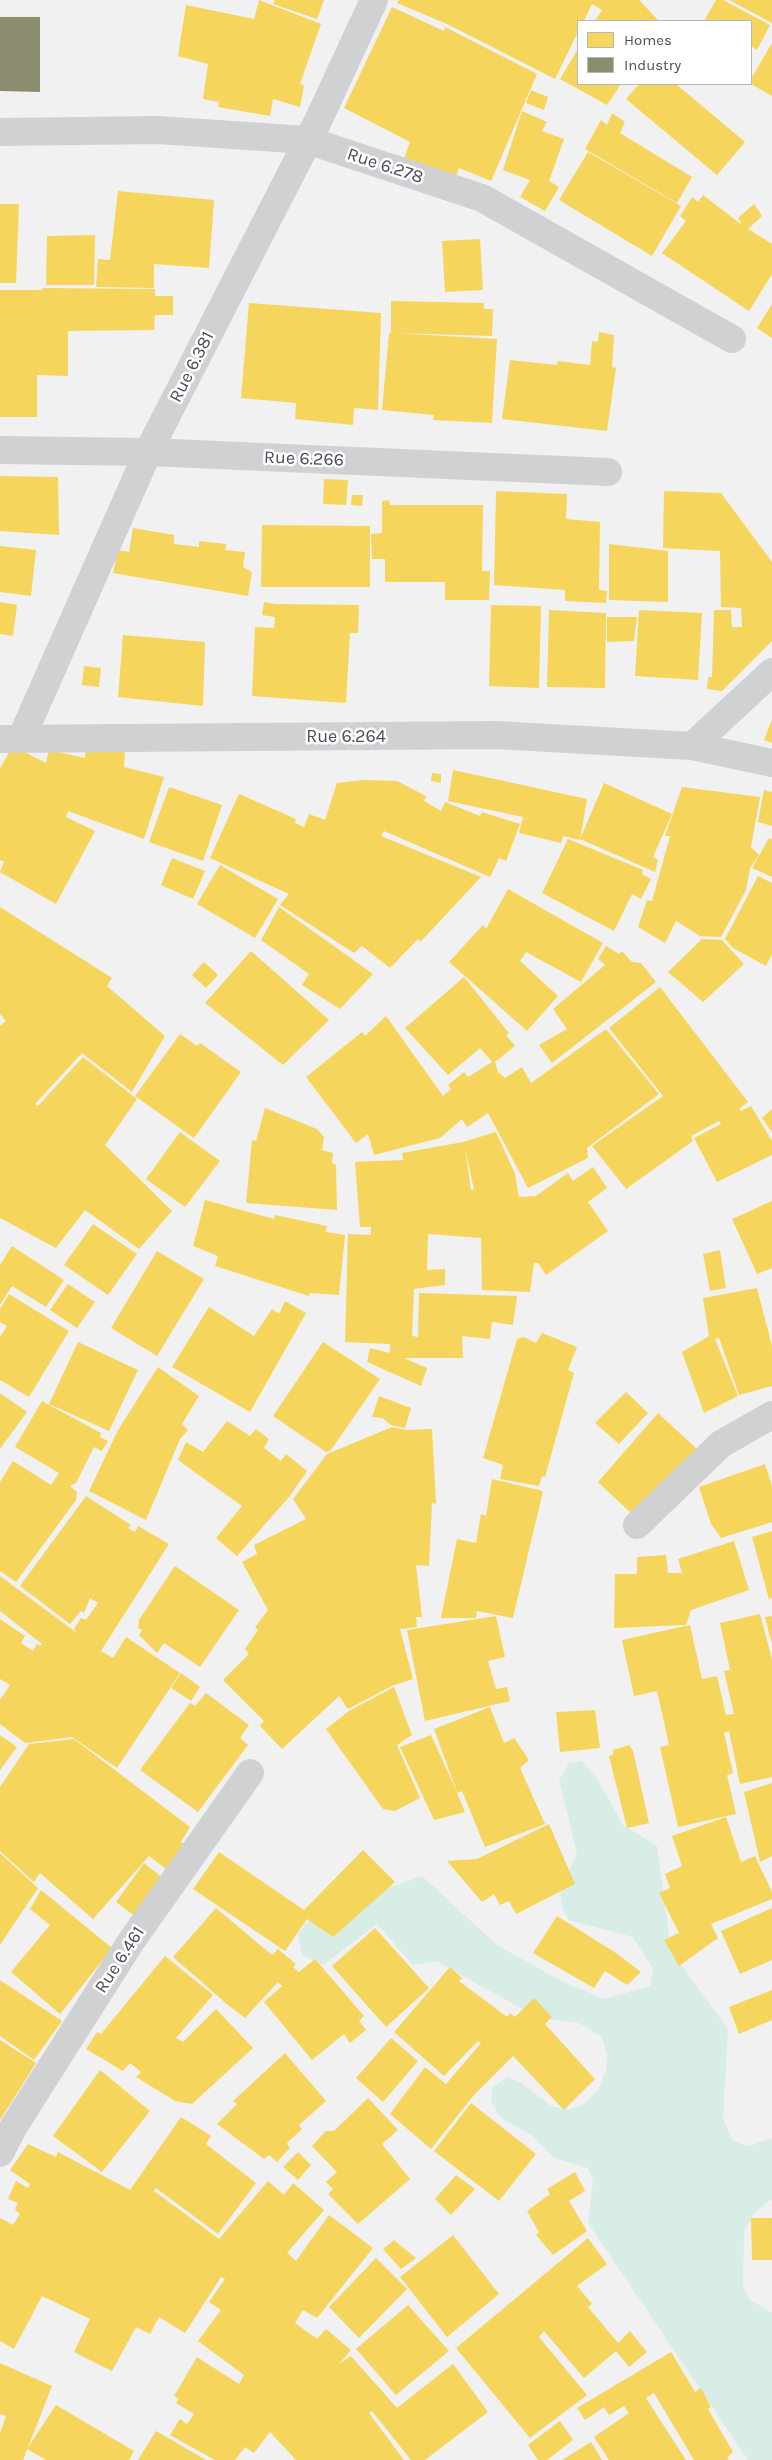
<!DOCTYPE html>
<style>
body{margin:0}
#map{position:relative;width:772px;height:2460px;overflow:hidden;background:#f1f1f1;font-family:Karla,sans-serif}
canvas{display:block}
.legend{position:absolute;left:577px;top:20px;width:175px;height:65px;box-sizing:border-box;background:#fff;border:1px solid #b7b8bd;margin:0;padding:6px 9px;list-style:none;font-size:15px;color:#4a4e5b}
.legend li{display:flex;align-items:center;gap:10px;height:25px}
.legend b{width:25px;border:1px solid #b7b8bd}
</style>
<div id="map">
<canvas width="772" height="2460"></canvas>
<ul class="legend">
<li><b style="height:14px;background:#f6d55c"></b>Homes</li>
<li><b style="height:14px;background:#8c8c6e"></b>Industry</li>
</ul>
</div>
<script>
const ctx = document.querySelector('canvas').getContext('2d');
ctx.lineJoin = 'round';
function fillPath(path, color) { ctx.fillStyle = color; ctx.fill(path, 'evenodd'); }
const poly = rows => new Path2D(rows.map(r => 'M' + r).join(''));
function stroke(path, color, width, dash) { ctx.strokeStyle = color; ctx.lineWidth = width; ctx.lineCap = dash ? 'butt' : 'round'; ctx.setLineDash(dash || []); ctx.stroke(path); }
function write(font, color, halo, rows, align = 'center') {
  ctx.font = font + ' Karla,sans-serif'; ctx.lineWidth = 5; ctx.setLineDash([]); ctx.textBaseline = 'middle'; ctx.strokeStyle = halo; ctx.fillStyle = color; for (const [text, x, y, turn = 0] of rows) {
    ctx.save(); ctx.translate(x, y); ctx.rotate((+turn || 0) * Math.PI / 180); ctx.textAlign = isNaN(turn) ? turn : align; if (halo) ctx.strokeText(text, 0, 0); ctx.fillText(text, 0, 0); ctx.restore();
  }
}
fillPath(poly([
 [581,1761,595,1775,623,1825,657,1846,671,1951,728,2029,723,2119,733,2141,749,2146,772,2138,772,2199,756,2211,744,2231,743,2286,749,2299,772,2313,772,2460,748,2460,588,2223,593,2181,588,2168,554,2158,533,2136,501,2118,491,2102,493,2087,507,2077,520,2082,551,2106,568,2110,584,2104,598,2090,606,2070,607,2056,602,2037,579,2023,536,2017,437,1961,413,1965,377,1924,323,1965,302,1955,298,1934,314,1914,422,1876,497,1945,565,1983,605,1999,650,1986,653,1969,633,1937,569,1920,562,1908,560,1887,577,1854,559,1780,569,1763]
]), '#d8ede6');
fillPath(poly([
 [259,0,321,24,300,84,304,86,300,107,273,99,270,116,218,107,219,102,203,99,208,64,178,56,186,5,254,19],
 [275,0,324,0,317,19,273,4],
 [399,0,639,0,659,21,595,21,602,10,592,4,584,21,578,21,578,32,555,79,447,24,397,3],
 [716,0,723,0,770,25,757,50,751,46,751,21,704,21],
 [729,0,772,0,772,23],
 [392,7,444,31,445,27,537,74,491,181,459,168,454,182,403,161,410,142,344,108],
 [772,43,772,96,751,84,751,79],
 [578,49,578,84,621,84,607,105,560,79],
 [639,84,676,84,745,142,717,175,626,99],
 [531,90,548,97,544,110,526,103],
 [522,111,547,122,542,131,564,139,549,181,559,187,545,211,520,197,530,180,503,170],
 [612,113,625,122,620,133,692,177,677,203,585,149,601,120,607,125],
 [588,152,681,206,652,256,559,200],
 [118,191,214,200,209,268,154,264,154,288,96,287,98,259,110,260],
 [703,195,742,225,738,218,754,204,762,216,748,229,772,244,772,274,749,311,662,253,686,221,680,216,692,197,698,202],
 [0,204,19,204,16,283,0,283],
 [95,235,94,285,46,285,47,236],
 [480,239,483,290,445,292,442,241],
 [42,288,155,289,155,296,173,296,173,315,155,315,154,330,68,331,68,376,37,375,37,417,0,417,0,290,43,290],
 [391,301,484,303,484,309,493,309,492,336,396,333,497,339,492,423,433,420,434,415,382,410,389,333,391,333],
 [249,303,381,313,378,410,354,408,353,425,295,419,296,403,241,398],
 [772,304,772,338,757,328],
 [599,332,614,335,612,367,616,368,607,431,502,419,510,360,557,365,558,361,590,365,592,341,598,342],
 [0,476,58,477,59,535,0,531],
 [324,479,348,480,346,505,323,504],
 [496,491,567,494,566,519,600,522,599,590,607,591,606,603,565,601,565,590,494,585],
 [664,491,721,493,772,562,772,641,722,691,707,689,708,677,712,677,714,610,731,610,732,627,742,627,741,608,721,607,720,551,663,548],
 [352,495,363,495,362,506,351,505],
 [389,500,390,505,483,505,482,571,490,571,489,600,445,600,445,582,385,582,385,559,372,559,371,534,382,533,382,501],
 [262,525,370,526,370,587,261,587],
 [133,528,174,535,174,544,199,547,199,541,226,544,225,550,245,552,243,567,252,572,248,596,113,573,118,550,129,552],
 [609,544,668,551,668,602,609,600],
 [0,546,36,550,31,596,0,592],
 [0,602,17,605,13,636,0,634],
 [264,602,275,604,359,605,358,633,350,633,346,703,252,696,255,627,274,628,275,617,262,615],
 [491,605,541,606,539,688,489,686],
 [549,610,606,613,605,688,547,687],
 [639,610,702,613,698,680,635,676],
 [607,617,637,617,634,641,607,642],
 [123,635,205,642,203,706,118,697],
 [84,666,101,668,99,687,82,685],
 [772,719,772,743,764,740],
 [86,743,125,749,124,767,164,777,144,839,68,811,66,817,95,831,56,904,0,872,4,862,0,860,0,768,13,746,46,763,49,750,85,758],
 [453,770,587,799,580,840,563,836,561,843,519,833,523,817,448,801],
 [432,773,441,774,441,783,431,781],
 [364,780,397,781,426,796,424,801,441,811,445,802,480,816,482,812,520,824,506,861,499,858,490,877,384,831,381,836,481,877,427,935,420,942,418,939,390,968,362,946,354,953,280,905,289,894,210,858,239,794,296,819,295,823,304,827,309,814,325,820,337,783],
 [604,783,672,814,653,857,658,860,655,872,580,839],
 [169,787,222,805,203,861,149,842],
 [682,787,760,797,751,847,759,855,750,868,746,890,721,937,700,936,676,921,665,943,638,927,647,900,652,901,670,836,665,836],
 [764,790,772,792,772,826,758,822],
 [769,838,772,839,772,877,752,868],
 [568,839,643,870,642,874,651,879,641,899,632,894,614,931,542,893],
 [172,858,205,871,193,899,161,885],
 [220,865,278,899,255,938,197,904],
 [758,876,772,883,772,954,766,966,733,948,725,939],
 [508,889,603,943,581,982,526,952,520,961,558,996,527,1031,449,962,483,925,486,929],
 [0,907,112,978,107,986,165,1036,132,1092,82,1053,35,1104,38,1106,83,1057,137,1099,105,1145,172,1211,139,1249,85,1210,56,1248,0,1218,0,1026,6,1021,0,1014],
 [279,907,373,974,340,1009,302,985,309,974,261,940],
 [702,939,722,940,744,964,703,1002,668,972],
 [606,946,619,954,622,951,632,962,641,963,656,982,552,1063,539,1045,567,1029,553,1009,605,965,598,959],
 [251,951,329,1020,283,1065,205,1003],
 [204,962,218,975,206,988,192,975],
 [464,977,509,1033,506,1035,515,1046,495,1062,498,1072,505,1078,522,1067,531,1083,606,1029,659,1094,587,1148,588,1158,528,1188,488,1113,467,1127,462,1119,440,1138,374,1155,368,1134,356,1143,306,1077,362,1032,365,1036,386,1016,443,1096,451,1089,448,1085,464,1072,468,1077,492,1062,480,1048,448,1075,405,1028],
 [660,987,748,1102,739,1109,741,1111,751,1106,772,1141,772,1155,717,1182,694,1138,721,1124,719,1121,691,1136,693,1141,626,1189,592,1146,663,1096,609,1028],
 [180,1034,197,1046,200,1043,241,1072,194,1138,135,1096],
 [265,1108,317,1129,324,1137,322,1150,333,1153,332,1163,336,1165,337,1210,246,1203,252,1140,256,1141],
 [772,1109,772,1132,762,1118],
 [180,1132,220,1161,185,1207,146,1179],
 [496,1132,515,1174,519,1197,536,1196,568,1173,573,1181,593,1167,607,1188,588,1202,608,1231,546,1275,538,1263,534,1263,530,1292,482,1290,481,1238,428,1234,427,1270,445,1269,445,1285,414,1289,412,1336,418,1337,419,1293,517,1296,513,1325,492,1322,490,1339,462,1336,463,1358,404,1358,427,1368,421,1386,367,1362,370,1348,390,1353,390,1344,345,1342,348,1234,371,1235,371,1227,360,1227,355,1162,403,1160,402,1153,463,1142],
 [465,1148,474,1190,471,1190],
 [205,1200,274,1219,275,1215,327,1226,326,1232,345,1235,339,1295,310,1293,309,1296,215,1266,218,1256,193,1246],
 [772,1201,772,1268,757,1274,732,1219],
 [93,1224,137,1254,108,1295,64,1265],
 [12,1246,64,1280,46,1307,12,1286,0,1305,0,1265],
 [720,1250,726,1288,710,1291,703,1254],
 [157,1251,204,1279,157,1356,111,1328],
 [68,1284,95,1302,77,1328,50,1310],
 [757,1288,772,1346,772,1386,739,1395,719,1338,715,1339,738,1396,704,1413,682,1352,709,1336,703,1298],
 [9,1294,69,1331,29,1397,0,1380,0,1337,7,1326,0,1322,0,1309],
 [285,1301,306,1313,250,1412,172,1367,209,1307,254,1336,272,1309,279,1314],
 [542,1333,577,1347,568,1370,574,1373,545,1477,542,1476,539,1486,500,1479,503,1465,483,1458,517,1339,524,1337,536,1343],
 [78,1342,138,1370,109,1431,49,1404],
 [323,1342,380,1379,331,1450,326,1452,273,1416],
 [158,1367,199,1396,182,1424,188,1430,180,1439,146,1520,89,1491,118,1430],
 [626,1392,648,1413,619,1444,595,1423],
 [0,1393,27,1412,0,1449],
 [379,1396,411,1408,405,1428,391,1425,382,1418,372,1417],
 [42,1401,101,1433,100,1437,108,1441,102,1451,94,1447,76,1483,70,1486,77,1492,76,1500,16,1582,0,1571,0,1482,13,1461,51,1485,59,1473,15,1447],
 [658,1413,698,1450,634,1516,598,1482],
 [227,1421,250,1436,256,1429,269,1439,264,1448,281,1461,286,1454,307,1471,289,1497,237,1556,216,1538,242,1506,178,1460,186,1442,203,1452],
 [392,1427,407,1430,432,1429,436,1504,432,1503,429,1566,416,1565,422,1617,416,1617,417,1627,400,1629,413,1679,394,1685,348,1709,339,1696,282,1749,260,1726,264,1721,223,1680,249,1654,245,1649,258,1630,255,1627,268,1610,242,1562,257,1554,254,1545,306,1519,293,1499,327,1454],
 [765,1464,772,1486,772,1522,721,1538,711,1524,699,1487],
 [492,1479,543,1491,513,1618,477,1611,476,1618,441,1618,457,1539,476,1543,481,1514,486,1516],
 [86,1496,131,1525,128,1528,135,1532,138,1526,169,1544,101,1651,113,1658,126,1637,180,1673,117,1768,72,1737,25,1743,0,1724,0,1700,10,1685,0,1679,0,1619,25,1636,21,1643,33,1651,37,1644,40,1646,42,1644,0,1611,0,1576,77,1633,74,1629,81,1618,86,1620,98,1603,90,1598,84,1613,81,1611,70,1624,20,1586],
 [772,1531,772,1598,769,1599,752,1537],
 [734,1541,749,1590,691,1610,686,1625,614,1628,615,1574,637,1574,637,1557,666,1555,668,1573,682,1573,678,1559],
 [175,1566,239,1610,200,1667,164,1643,157,1653,139,1635,142,1630,138,1628,139,1620],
 [760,1614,772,1659,772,1777,740,1784,729,1731,724,1733,733,1773,727,1775,736,1814,678,1827,660,1747,669,1745,657,1691,634,1696,622,1640,690,1625,702,1679,717,1676,726,1715,734,1714,724,1671,730,1670,720,1623],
 [496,1616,505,1657,488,1661,496,1689,507,1687,510,1701,425,1721,407,1630],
 [772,1616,772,1641,771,1641,765,1617],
 [181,1673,200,1687,191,1701,171,1688],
 [394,1687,412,1735,397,1745,420,1798,395,1811,383,1809,326,1729,349,1711],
 [206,1693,249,1725,240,1738,248,1745,198,1812,140,1770,190,1703,195,1706],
 [490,1707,504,1743,514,1738,529,1760,520,1768,545,1824,485,1847,462,1791,457,1793,465,1812,434,1820,400,1747,431,1735,457,1792,434,1729],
 [595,1710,600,1748,560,1752,556,1712],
 [0,1735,17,1747,0,1770],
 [74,1739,190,1827,181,1842,188,1848,170,1872,149,1856,93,1919,40,1873,34,1882,0,1851,0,1787,29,1744],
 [629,1745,633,1751,649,1823,627,1828,609,1756,613,1755,613,1750],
 [772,1783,772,1856,760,1862,744,1792],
 [726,1817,741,1862,755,1856,772,1892,772,1899,711,1924,718,1938,679,1966,664,1940,679,1933,659,1893,670,1888,665,1874,682,1866,672,1836],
 [549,1824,575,1884,516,1914,509,1901,500,1905,494,1894,482,1902,447,1861,477,1859],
 [363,1850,395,1882,333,1937,307,1919,285,1951,193,1889,219,1852,304,1910],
 [0,1853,38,1888,0,1945],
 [144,1863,169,1883,140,1920,116,1902],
 [41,1890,112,1948,60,2014,11,1972,50,1925,30,1909],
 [216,1908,272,1955,278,1949,296,1964,293,1967,299,1972,315,1959,364,2016,359,2021,366,2030,350,2043,344,2034,312,2060,264,2002,282,1986,278,1982,245,2018,228,2005,173,1957],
 [772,1908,772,1960,740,1974,721,1931],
 [557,1916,616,1953,641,1972,627,1985,605,1971,594,1988,533,1953],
 [375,1928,429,1988,386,2027,332,1966],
 [165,1956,213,1995,176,2038,183,2042,216,2009,253,2048,192,2104,175,2101,136,2077,141,2072,130,2063,123,2071,86,2049,97,2032,101,2034],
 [450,1967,462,1978,459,1981,507,2017,510,2013,515,2017,534,1998,552,2017,545,2024,595,2079,564,2110,513,2056,474,2095,431,2149,390,2114,425,2067,446,2084,481,2043,478,2041,444,2076,394,2032],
 [0,1980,62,2021,34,2060,0,2036],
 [772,1990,772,2020,739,2034,729,2007],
 [391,2038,418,2061,383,2102,356,2078],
 [0,2040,36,2063,0,2120],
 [285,2053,326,2101,299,2125,302,2129,287,2143,290,2148,277,2162,269,2155,264,2159,217,2124,237,2104,233,2101],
 [100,2070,150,2111,102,2172,53,2136],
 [368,2098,398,2130,382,2144,410,2179,358,2224,328,2194,333,2189,326,2182,337,2172,312,2146,326,2131,334,2131],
 [471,2103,536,2154,499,2201,434,2151],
 [181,2117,211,2136,206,2144,256,2183,218,2234,156,2188,154,2191,219,2239,268,2181,284,2195,293,2183,324,2210,287,2253,296,2261,329,2215,373,2248,317,2318,303,2310,295,2323,317,2339,326,2329,351,2350,339,2364,351,2356,397,2408,453,2364,488,2412,425,2460,411,2460,372,2411,369,2413,404,2460,296,2460,270,2432,254,2453,245,2447,235,2460,215,2460,170,2435,180,2419,187,2424,194,2414,176,2403,179,2399,174,2396,197,2357,239,2384,244,2375,198,2341,221,2310,209,2302,225,2279,221,2277,185,2333,159,2317,150,2334,136,2327,112,2371,74,2352,90,2319,42,2296,14,2349,0,2341,0,2218,13,2225,20,2214,15,2210,18,2203,8,2199,16,2181,28,2188,30,2184,10,2170,28,2144,56,2157,58,2152,130,2190],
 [298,2152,311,2165,298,2180,283,2167],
 [575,2172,585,2191,569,2201,587,2231,553,2255,536,2235,539,2232,527,2211,550,2194,547,2189],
 [456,2175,475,2189,451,2215,435,2199],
 [751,2218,772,2218,772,2260,752,2260],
 [453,2235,499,2294,447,2337,400,2277],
 [588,2238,607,2264,577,2286,592,2304,588,2307,618,2343,630,2331,647,2352,629,2367,616,2351,584,2378,544,2331,539,2337,587,2395,530,2438,456,2348],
 [394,2240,416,2258,401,2269,383,2249],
 [376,2258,407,2289,359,2338,329,2307],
 [408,2305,449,2351,396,2395,356,2349],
 [671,2352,695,2392,701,2388,711,2407,708,2409,733,2452,727,2457,729,2460,694,2460,654,2393,646,2398,686,2460,609,2460,594,2437,629,2413,624,2406,609,2415,604,2407,585,2420,577,2408],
 [0,2363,52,2386,23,2460,0,2460,0,2433,6,2416,0,2414],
 [56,2405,134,2451,129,2460,46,2460,27,2449],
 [560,2421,573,2440,547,2460,538,2460,528,2445],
 [156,2431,206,2460,138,2460],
 [591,2442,602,2460,562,2460]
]), '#f6d55c');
fillPath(poly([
 [0,17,40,17,40,92,0,91]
]), '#8c8c6e');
stroke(poly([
 [0,132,158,130,307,140,482,198,732,339],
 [0,450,148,452,608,472],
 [0,739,496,735,692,746,772,763],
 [21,739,148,452,318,121,374,0],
 [692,746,772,672],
 [637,1525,721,1444,772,1415],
 [0,2153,14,2126,130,1943,250,1773]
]), '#d0d1d3', 28);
write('18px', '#4a4e5b', '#fff', [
 ["Rue 6.278",385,166,18],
 ["Rue 6.381",192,367,-63],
 ["Rue 6.266",304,459,2],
 ["Rue 6.264",346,737],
 ["Rue 6.461",120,1960,-57]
]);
</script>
